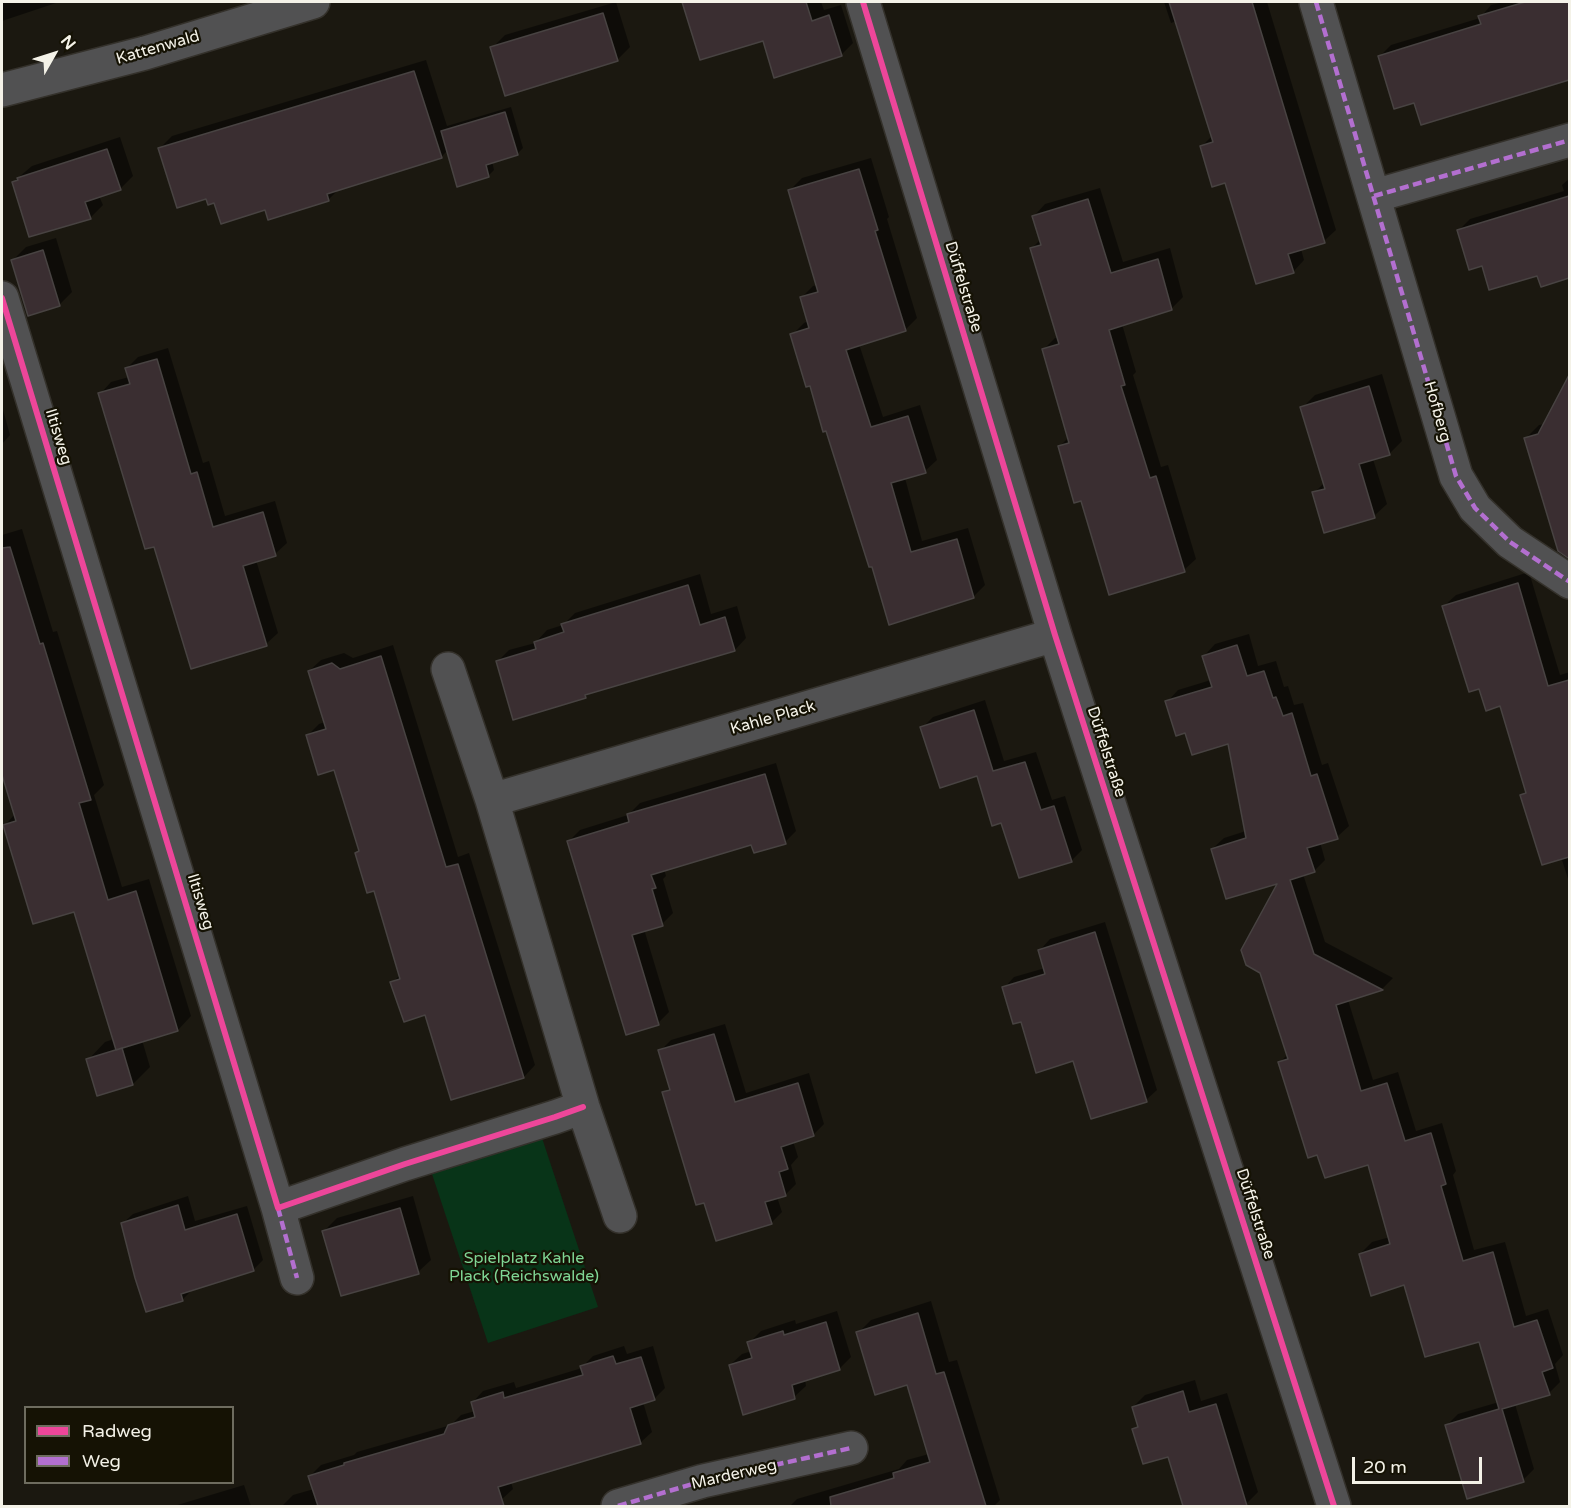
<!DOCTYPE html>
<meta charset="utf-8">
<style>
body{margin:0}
#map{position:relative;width:1571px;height:1508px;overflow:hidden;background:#1b1810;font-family:"Varela Round",sans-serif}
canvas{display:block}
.frame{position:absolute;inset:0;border:3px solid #f4f2e8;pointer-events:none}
.legend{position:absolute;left:24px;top:1406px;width:210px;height:78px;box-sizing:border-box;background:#151204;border:2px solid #6e6c5f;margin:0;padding:8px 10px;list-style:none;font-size:18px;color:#f4f2e8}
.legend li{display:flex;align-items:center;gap:12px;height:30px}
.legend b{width:30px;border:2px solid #6e6c5f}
.north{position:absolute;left:24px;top:24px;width:60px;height:60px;-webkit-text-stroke:4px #151204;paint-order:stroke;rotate:51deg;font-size:16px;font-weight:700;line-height:24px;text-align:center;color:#f4f2e8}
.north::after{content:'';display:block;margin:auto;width:21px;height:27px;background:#f4f2e8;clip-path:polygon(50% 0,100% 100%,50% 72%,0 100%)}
.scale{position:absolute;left:1352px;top:1457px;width:130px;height:27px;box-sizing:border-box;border:3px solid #f4f2e8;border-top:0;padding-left:8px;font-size:18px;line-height:21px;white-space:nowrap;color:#f4f2e8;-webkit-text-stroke:4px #151204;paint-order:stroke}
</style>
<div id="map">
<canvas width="1571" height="1508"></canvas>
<div class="frame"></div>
<ul class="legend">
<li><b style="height:8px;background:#ed469a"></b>Radweg</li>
<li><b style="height:8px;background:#b36fd0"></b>Weg</li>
</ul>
<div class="north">N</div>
<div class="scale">20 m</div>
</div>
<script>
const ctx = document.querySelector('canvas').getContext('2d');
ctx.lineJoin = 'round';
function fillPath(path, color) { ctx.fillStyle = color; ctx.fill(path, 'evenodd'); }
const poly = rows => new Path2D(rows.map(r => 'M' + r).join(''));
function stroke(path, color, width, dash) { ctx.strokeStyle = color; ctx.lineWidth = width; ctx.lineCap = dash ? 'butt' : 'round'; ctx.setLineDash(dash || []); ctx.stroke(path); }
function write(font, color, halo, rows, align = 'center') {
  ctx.font = font + ' "Varela Round",sans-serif'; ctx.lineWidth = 4.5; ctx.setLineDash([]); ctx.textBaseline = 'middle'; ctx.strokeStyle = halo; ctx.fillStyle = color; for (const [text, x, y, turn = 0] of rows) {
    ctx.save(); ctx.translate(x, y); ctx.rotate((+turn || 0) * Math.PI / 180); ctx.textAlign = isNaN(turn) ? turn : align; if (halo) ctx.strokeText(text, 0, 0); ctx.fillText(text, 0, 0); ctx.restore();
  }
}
fillPath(poly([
 [542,1138,598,1307,488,1343,432,1174]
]), '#083418');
fillPath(poly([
 [2,2,59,2,2,21],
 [616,2,630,47,617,60,492,48,505,35],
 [684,2,821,2,824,10,841,5,853,43,841,55,764,39,701,58],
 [1164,2,1267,2,1336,230,1324,241,1301,249,1304,260,1293,272,1202,146,1212,136,1177,21,1171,23],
 [1504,2,1570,2,1570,78,1422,123,1415,101,1380,56,1391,45,1480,18,1491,5],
 [426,60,447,126,511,107,523,148,517,154,492,161,494,170,488,176,448,150,441,157,340,188,328,200,267,208,215,201,207,197,160,148,172,136],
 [120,137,133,176,120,189,99,196,103,205,90,218,13,182,32,166],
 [871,158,889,217,887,219,917,318,905,330,859,344,883,417,920,405,937,460,925,471,905,478,922,541,968,528,985,585,973,597,873,565,827,429,792,335,804,323,808,321,801,298,813,286,818,285,790,190,802,178],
 [1570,178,1570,266,1490,288,1483,264,1459,230,1470,219,1564,191,1562,185],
 [1100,188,1123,262,1170,248,1183,297,1171,309,1122,324,1136,372,1133,375,1161,467,1168,465,1196,559,1184,570,1082,499,1059,447,1069,437,1043,350,1055,338,1058,337,1032,248,1041,239,1034,216,1045,204],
 [56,238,72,292,59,305,13,260,26,247],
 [168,348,203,463,209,461,225,516,275,501,287,543,275,554,256,560,278,633,266,644,155,545,100,394,111,382,129,377,126,369,138,357],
 [1382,374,1402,441,1389,454,1373,459,1387,504,1374,516,1314,493,1325,482,1302,408,1315,395],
 [1563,401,1570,404,1570,492,1544,500,1526,438,1539,425,1545,424],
 [2,406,10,435,2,444],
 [22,529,53,632,57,631,104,785,94,795,122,887,149,879,191,1016,178,1030,142,1040,150,1067,133,1084,88,1060,105,1042,114,1039,75,910,5,825,15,814,2,770,2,535],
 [1529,572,1560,675,1570,672,1570,885,1561,857,1522,795,1527,790,1500,705,1480,688,1444,606,1456,595],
 [700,574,711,614,737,606,746,638,735,650,590,692,585,697,497,662,509,650,535,643,547,630,563,625,575,613],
 [1249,634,1258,666,1276,661,1284,687,1288,686,1294,705,1303,703,1322,765,1328,763,1349,826,1337,837,1320,842,1325,860,1314,871,1303,874,1325,942,1393,978,1382,989,1348,1000,1373,1080,1398,1072,1416,1131,1442,1123,1456,1171,1453,1175,1474,1250,1505,1242,1526,1316,1548,1309,1563,1355,1555,1364,1560,1382,1549,1393,1515,1404,1534,1469,1523,1480,1447,1425,1458,1414,1499,1402,1480,1340,1405,1283,1360,1254,1372,1242,1390,1237,1369,1163,1318,1153,1279,1063,1288,1054,1280,881,1212,849,1224,838,1246,831,1229,742,1186,731,1167,702,1178,690,1211,680,1204,656,1215,644],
 [393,645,458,857,469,853,535,1065,524,1077,426,1013,392,983,400,975,375,889,357,853,360,849,335,768,308,735,319,724,325,722,309,671,321,660,344,653,353,658],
 [985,700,1004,761,1036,752,1052,800,1065,796,1082,850,1071,861,1002,821,978,775,922,728,933,717],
 [776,763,796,831,785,842,752,843,664,869,666,876,663,879,673,913,662,924,644,929,669,1012,658,1023,569,841,580,830,628,815,640,803],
 [1105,922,1157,1090,1146,1100,1074,1060,1022,1020,1004,988,1014,977,1045,968,1040,950,1050,939],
 [725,1024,746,1093,809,1073,824,1124,813,1135,793,1141,798,1157,791,1165,796,1184,785,1195,777,1197,782,1212,771,1223,705,1201,664,1093,671,1086,660,1051,671,1040],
 [188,1196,195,1221,247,1206,263,1260,253,1270,192,1290,182,1300,123,1223,133,1214],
 [413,1196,431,1260,418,1272,324,1231,337,1218],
 [931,1301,949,1362,957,1360,1000,1500,994,1506,790,1506,797,1499,899,1469,907,1460,929,1454,908,1384,858,1333,871,1320],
 [837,1311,851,1357,839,1369,805,1379,806,1386,794,1397,730,1365,742,1354,752,1351,749,1343,761,1331,795,1320,796,1324],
 [624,1346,627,1354,653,1346,665,1388,654,1399,643,1402,652,1432,640,1443,511,1482,513,1489,501,1500,480,1506,436,1506,433,1493,390,1506,282,1506,293,1495,314,1489,310,1476,321,1465,354,1455,357,1452,451,1425,461,1415,475,1411,472,1403,483,1391,514,1382,516,1388,582,1368,582,1367,593,1356],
 [1195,1380,1201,1401,1227,1393,1258,1492,1246,1504,1238,1506,1184,1506,1169,1455,1134,1430,1139,1425,1133,1407,1145,1395],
 [244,1485,251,1506,174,1506]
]), '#0007');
const building = poly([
 [682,2,806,2,812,21,829,15,842,56,774,78,763,41,700,60,682,2],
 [1169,2,1252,2,1325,243,1288,254,1294,273,1256,284,1225,183,1212,187,1200,146,1213,142,1169,2],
 [1525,2,1569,2,1569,80,1421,125,1414,103,1394,109,1378,56,1481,24,1478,16,1525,2],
 [603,13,618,61,505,96,490,47,603,13],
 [414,71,442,158,327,194,329,201,268,220,265,210,221,224,214,203,208,205,206,199,177,208,158,148,414,71],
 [505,112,518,155,486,165,489,177,457,187,441,131,505,112],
 [107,149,121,190,85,202,91,219,29,237,12,182,18,180,17,178,107,149],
 [859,169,878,230,875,231,906,331,846,350,871,427,908,416,926,473,891,483,911,552,957,539,974,598,889,625,872,567,869,567,826,431,823,432,810,386,806,387,790,334,809,328,800,297,818,292,788,190,859,169],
 [1569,196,1569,278,1541,287,1537,276,1489,290,1482,266,1469,270,1457,230,1569,196],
 [1088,199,1111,273,1158,259,1172,310,1109,330,1125,385,1121,386,1150,478,1156,476,1185,572,1109,595,1081,501,1074,503,1058,446,1069,443,1042,349,1059,344,1030,248,1041,245,1032,216,1088,199],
 [43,250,60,306,28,316,11,260,43,250],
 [157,359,191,474,197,472,213,527,263,512,276,556,243,566,267,646,191,669,154,547,145,549,98,393,130,384,125,368,157,359],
 [1569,375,1569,558,1568,558,1558,551,1524,438,1538,434,1569,375],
 [1369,386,1390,455,1359,464,1375,518,1324,533,1312,492,1325,489,1300,407,1369,386],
 [10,547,40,644,43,643,91,800,79,803,108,900,136,891,178,1031,116,1050,74,912,33,924,3,825,16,821,2,775,2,548,10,547],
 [1518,583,1548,686,1569,680,1569,857,1542,865,1520,795,1526,793,1500,706,1486,711,1479,689,1469,692,1442,606,1518,583],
 [688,585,700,625,725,617,735,651,585,695,586,698,513,720,496,661,536,649,534,642,564,632,561,624,688,585],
 [1237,645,1247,676,1264,671,1273,698,1276,697,1283,716,1292,713,1311,776,1317,774,1338,839,1307,848,1315,872,1290,880,1314,954,1383,990,1336,1005,1361,1091,1387,1083,1405,1141,1431,1133,1446,1184,1441,1186,1463,1261,1493,1252,1514,1327,1537,1320,1553,1368,1542,1372,1550,1395,1502,1409,1524,1482,1467,1499,1445,1425,1499,1409,1479,1342,1425,1357,1404,1285,1371,1296,1359,1254,1390,1244,1368,1165,1325,1178,1317,1155,1308,1158,1278,1062,1288,1059,1260,973,1246,965,1241,950,1277,884,1226,899,1211,849,1246,838,1228,744,1192,755,1185,733,1176,736,1165,701,1212,687,1202,656,1237,645],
 [381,656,446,867,458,864,524,1078,451,1100,425,1015,404,1022,390,982,400,979,374,891,367,893,355,853,359,851,334,770,318,775,306,735,326,729,308,671,332,663,340,669,381,656],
 [974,710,993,771,1025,762,1041,810,1054,806,1072,862,1019,878,1001,823,992,826,977,776,940,788,920,727,974,710],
 [765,774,786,844,754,853,751,845,651,875,656,888,652,889,663,926,632,935,659,1025,626,1035,567,841,629,822,627,814,765,774],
 [1095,932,1147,1102,1091,1119,1073,1061,1036,1073,1021,1022,1013,1024,1002,987,1045,974,1038,950,1095,932],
 [714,1034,735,1102,798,1083,814,1136,781,1147,788,1169,779,1172,786,1196,765,1202,772,1224,716,1241,704,1203,696,1205,662,1092,670,1090,658,1050,714,1034],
 [122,1048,133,1085,97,1096,86,1059,122,1048],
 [178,1205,185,1230,237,1214,254,1271,181,1294,183,1301,146,1312,135,1278,121,1223,178,1205],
 [400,1208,419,1274,341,1296,322,1231,400,1208],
 [918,1313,936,1374,944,1372,986,1506,831,1506,830,1497,894,1478,893,1473,930,1462,907,1385,875,1395,856,1332,918,1313],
 [826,1322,840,1370,792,1385,795,1399,743,1415,729,1365,752,1358,747,1342,783,1331,784,1335,826,1322],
 [613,1356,616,1364,641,1357,655,1400,630,1408,641,1444,498,1487,504,1506,318,1506,308,1476,344,1465,344,1463,444,1434,448,1425,475,1417,471,1402,503,1392,504,1398,583,1375,580,1366,613,1356],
 [1183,1391,1189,1412,1216,1404,1247,1506,1183,1506,1168,1457,1143,1464,1132,1429,1138,1427,1132,1407,1183,1391]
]);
fillPath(building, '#3a2e31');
stroke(building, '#484342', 1.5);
const minor = poly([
 [863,2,1055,635,1334,1506],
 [1316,2,1456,476,1475,508,1510,542,1570,582],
 [2,90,145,53,313,2],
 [1374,196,1570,140],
 [2,298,278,1208,405,1164,555,1117,583,1107],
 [448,669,492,800],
 [278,1208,297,1278],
 [620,1216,583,1107,492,800,1055,635],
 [618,1506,703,1481,851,1448]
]);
stroke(minor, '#34312b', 36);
stroke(minor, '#515152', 33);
stroke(poly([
 [1316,2,1456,476,1475,508,1510,542,1570,582],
 [1374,196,1570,140],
 [278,1208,297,1278],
 [618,1506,703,1481,851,1448]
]), '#b36fd0', 4.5, [9, 4.5]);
stroke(poly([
 [863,2,1055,635,1334,1506],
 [2,298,278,1208,405,1164,555,1117,583,1107]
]), '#ed469a', 6);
write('16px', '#f4f2e8', '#151204', [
 ["Kattenwald",158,48,-16],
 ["Düffelstraße",963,287,73],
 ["Hofberg",1437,412,74],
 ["Iltisweg",58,437,73],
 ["Kahle Plack",773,718,-16],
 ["Düffelstraße",1106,752,72],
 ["Iltisweg",200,902,73],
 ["Düffelstraße",1255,1214,72],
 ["Marderweg",734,1475,-13]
]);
write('16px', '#7fd695', '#151204', [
 ["Spielplatz Kahle",524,1259],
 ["Plack (Reichswalde)",524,1277]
]);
</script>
